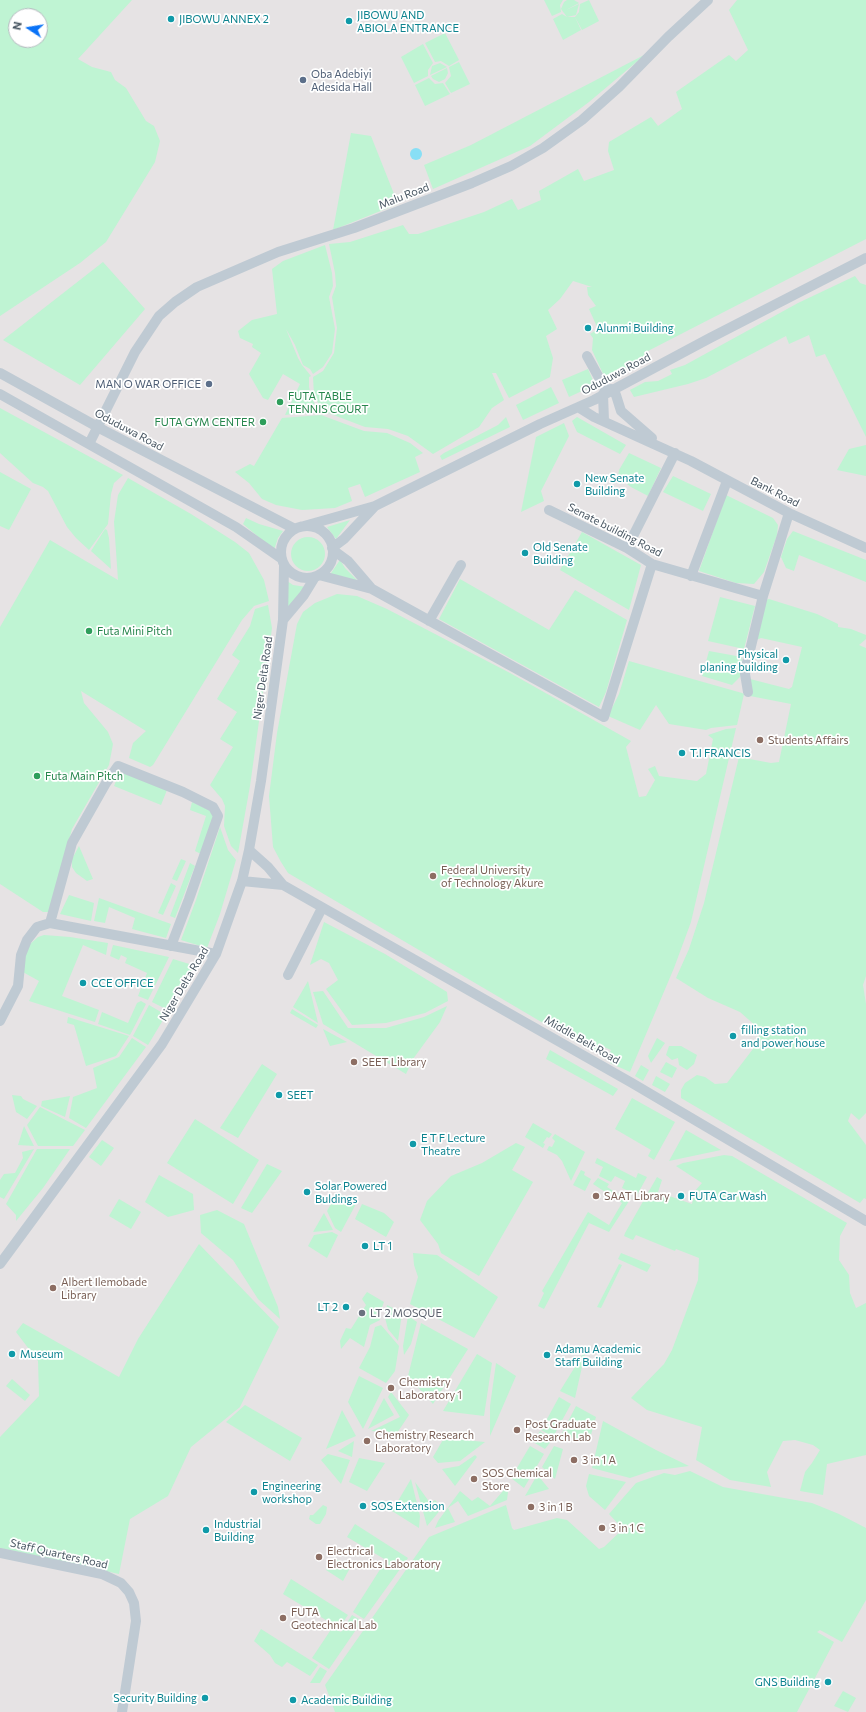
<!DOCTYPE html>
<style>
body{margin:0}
#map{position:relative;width:866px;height:1712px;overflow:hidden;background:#f5f2f2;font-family:Commissioner,sans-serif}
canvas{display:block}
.north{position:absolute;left:8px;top:8px;width:40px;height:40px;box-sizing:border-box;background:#fff;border:1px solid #b6bbc0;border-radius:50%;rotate:282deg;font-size:11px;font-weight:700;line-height:16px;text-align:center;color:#485662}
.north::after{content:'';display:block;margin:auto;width:14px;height:18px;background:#0a73f7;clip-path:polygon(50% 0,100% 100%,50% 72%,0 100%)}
</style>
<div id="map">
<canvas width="866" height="1712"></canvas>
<div class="north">N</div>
</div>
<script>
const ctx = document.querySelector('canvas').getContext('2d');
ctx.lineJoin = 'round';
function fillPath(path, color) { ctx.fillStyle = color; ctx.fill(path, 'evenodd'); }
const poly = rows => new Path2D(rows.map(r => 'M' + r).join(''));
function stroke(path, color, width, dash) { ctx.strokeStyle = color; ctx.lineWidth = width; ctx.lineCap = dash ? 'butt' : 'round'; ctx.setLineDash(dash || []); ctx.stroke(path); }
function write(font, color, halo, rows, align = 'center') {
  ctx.font = font + ' Commissioner,sans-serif'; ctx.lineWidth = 3.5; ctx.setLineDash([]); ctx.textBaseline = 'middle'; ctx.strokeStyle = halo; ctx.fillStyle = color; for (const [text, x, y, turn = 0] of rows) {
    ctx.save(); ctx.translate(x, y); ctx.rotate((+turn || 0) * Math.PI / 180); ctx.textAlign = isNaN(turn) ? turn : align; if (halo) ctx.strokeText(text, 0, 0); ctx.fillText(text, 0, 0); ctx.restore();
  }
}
fillPath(poly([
 [0,0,866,0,866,1712,0,1712],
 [16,16,40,16,40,40,16,40]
]), '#e6e3e4');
fillPath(poly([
 [0,0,132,0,78,59,92,67,111,72,115,80,126,88,146,121,154,126,160,141,155,162,106,242,80,263,0,316],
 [16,16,40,16,40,40,16,40],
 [544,0,563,0,560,5,561,12,552,16],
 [567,0,574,0,579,3,566,10,579,4,576,15,567,17,575,17,581,30,563,40,553,19,562,14,567,17,561,9,564,2],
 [589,0,599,21,582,30,575,17,579,12,580,4],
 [737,0,866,0,866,239,646,352,644,352,646,359,605,378,592,350,593,338,590,334,598,329,589,309,596,306,588,295,587,287,592,287,573,281,560,299,548,310,557,329,546,336,553,358,550,377,509,398,496,373,492,373,504,400,492,408,479,427,433,454,408,436,388,429,365,427,323,411,314,396,313,377,323,371,334,353,337,328,332,297,336,286,335,273,329,244,350,242,403,225,409,234,418,234,484,212,512,199,518,210,541,200,539,191,578,169,584,181,614,170,608,151,609,142,651,117,658,126,682,109,676,92,729,55,736,61,748,50,729,10],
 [445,33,459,60,449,66,441,61,435,62,425,43],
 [423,44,433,63,428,70,428,76,414,83,401,57],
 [646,54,589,102,530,146,433,189,424,165,471,145],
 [459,62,470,84,451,93,445,83,451,76,449,67],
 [440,63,447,67,430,75,432,66],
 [447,68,448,73,445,79,439,82,433,79,431,76],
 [429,78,435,84,443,83,450,94,425,106,415,85],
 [351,133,371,136,398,204,333,230],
 [325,245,332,273,333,286,329,297,335,329,332,353,323,367,313,374,310,369,303,365,295,345,286,329,298,358,302,365,311,376,309,377,309,387,311,396,318,411,285,415,300,384,283,374,268,400,263,398,249,374,261,353,252,347,253,344,240,338,238,331,252,320,277,314,272,269,283,261],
 [103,262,145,309,80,385,3,340],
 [855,276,860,283,866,285,866,437,825,354,816,357,809,335,789,344,786,336,706,378,688,384,634,397,630,390,645,382,658,381,672,374,670,370,685,365,798,303],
 [588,369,595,385,569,397,562,380],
 [551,387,559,403,523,420,516,405],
 [0,408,123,475,114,483,111,494,108,524,89,550,76,538,67,527,48,491,43,487,33,483,0,453],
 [321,415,364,431,387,433,410,443,423,453,415,457,420,472,365,497,360,484,348,488,352,501,335,508,302,510,276,505,262,499,249,483,235,472,250,464,254,466,282,418],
 [506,417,510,427,442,460,440,456,444,453,498,425],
 [577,417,626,445,620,454,577,432,572,421],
 [564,423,569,436,541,491,544,501,521,512,536,437],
 [866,445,866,476,837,470,849,449],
 [629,453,661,468,648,496,631,487,618,477,619,470],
 [0,472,31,489,9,530,0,526],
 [673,476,711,494,703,511,663,492],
 [128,478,191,514,235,542,249,553,264,580,269,601,254,606,242,620,153,765,150,767,129,758,133,743,146,731,81,691,84,703,108,732,113,744,109,765,72,829,50,912,43,912,0,884,0,627,50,540,118,580,114,522,118,495],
 [726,495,773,518,778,525,777,535,764,572,754,584,736,583,699,571],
 [246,518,259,524,283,531,278,538,274,550,243,524],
 [350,520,336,539,327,527],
 [105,529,107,530,109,538,111,569,91,551],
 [793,531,866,560,866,582,799,555,794,571,786,568,781,557,787,539],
 [582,532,641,565,629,610,560,570],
 '291 554a17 17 0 1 1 34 0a17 17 0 1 1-34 0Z',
 [340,560,345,568,360,583,329,576],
 [460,579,549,630,575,590,627,620,606,692,599,707,439,619],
 [287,581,293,585,306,587,286,610],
 [337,594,357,596,387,609,510,673,631,741,626,747,639,797,646,796,655,780,648,769,655,766,659,776,697,781,706,774,713,739,708,735,726,729,736,728,691,922,674,968,630,1072,610,1063,611,1060,607,1058,611,1050,602,1046,598,1053,555,1030,288,873,281,862,273,847,269,796,277,733,297,624,303,612,315,603],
 [720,597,755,606,744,649,708,641],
 [769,599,817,614,838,624,838,627,851,629,866,635,866,639,859,645,866,648,866,976,863,985,866,1004,866,1113,859,1120,851,1113,848,1121,866,1145,866,1199,864,1198,860,1203,681,1098,681,1090,685,1083,697,1075,705,1077,715,1084,727,1083,759,1041,757,1027,740,1012,708,998,676,978,689,949,704,903,739,757,771,763,779,762,791,704,750,696,750,679,789,689,792,687,802,647,761,638,756,640,766,600],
 [268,605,272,628,250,786,238,853,231,846,224,826,225,806,222,799,210,785,233,747,220,739,237,712,217,699,240,661,232,655,250,626,255,609],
 [709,651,742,657,740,677,732,685,702,676],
 [629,661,742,693,744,694,737,725,711,728,706,730,669,724,656,705,640,730,608,716,619,694],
 [120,771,167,790,161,805,114,786],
 [192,802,213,812,213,819,201,854,195,851,206,816,190,810],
 [220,827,228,850,236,860,220,914,207,948,181,940,196,900],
 [79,846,93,879,87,881,76,873,72,867,72,859],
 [181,859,186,861,177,881,172,879],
 [190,863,195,866,175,918,170,916],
 [171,883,176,886,163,915,158,913],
 [69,895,94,903,91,921,60,914],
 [99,898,171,924,166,938,132,929,135,918,109,907,105,923,94,921],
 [324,922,385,954,447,992,448,1001,425,1013,386,1023,352,1025,326,989,338,980,329,963,321,959,310,965],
 [44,935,70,937,108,943,106,955,83,945,62,996,99,1010,95,1022,29,1001,39,981,21,971,28,946,38,937],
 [113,945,169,957,148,1000,138,996,147,973,125,963,127,958,121,955,119,960,110,956],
 [173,959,196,966,166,1009,152,1002],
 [308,981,318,1023,293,1007],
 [323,991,348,1028,386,1028,424,1017,447,1006,440,1022,413,1059,406,1074,323,1024,313,992],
 [141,1001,146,1004,130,1035,98,1024,102,1012,128,1023,137,1003],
 [149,1005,166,1015,148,1045,133,1036],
 [292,1009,318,1025,316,1028,290,1013],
 [68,1017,129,1036,116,1056,86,1066,74,1025,67,1023],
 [323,1029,347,1042,330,1046],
 [132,1038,146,1047,86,1128,69,1118,73,1097,97,1088,93,1068,119,1057],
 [657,1038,665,1043,651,1063,648,1056],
 [669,1046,681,1046,697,1055,694,1064,687,1070,679,1065,678,1058,672,1060,666,1055],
 [550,1050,618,1089,613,1096,546,1059],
 [666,1062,677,1068,672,1078,660,1072],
 [262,1064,277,1074,238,1138,220,1128],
 [641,1065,649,1070,643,1081,635,1076],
 [656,1076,670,1084,665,1092,652,1085],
 [12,1095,21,1096,23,1099,37,1106,27,1119,16,1112],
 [70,1096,65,1117,41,1106,42,1101],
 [632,1098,675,1122,654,1160,648,1156,651,1150,615,1129],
 [40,1107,85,1130,73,1146,38,1146,27,1125],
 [195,1119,259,1160,233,1204,167,1163],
 [533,1123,552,1134,549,1138,547,1137,543,1143,545,1144,543,1148,525,1137],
 [24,1126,34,1146,18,1145],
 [686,1130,721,1150,669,1161],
 [555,1134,585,1152,571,1181,562,1161,557,1155,547,1150,549,1146,552,1147,555,1141,552,1138],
 [102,1140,114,1148,101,1166,89,1157],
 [516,1143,525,1147,512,1170,533,1182,479,1276,441,1253,438,1244,420,1220,427,1201,451,1176,482,1163],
 [34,1149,4,1199,0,1197,0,1180,4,1174,15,1173,23,1158,22,1152],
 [37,1149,70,1149,43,1188,16,1221,16,1215,6,1204],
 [724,1155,732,1156,847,1223,840,1236,839,1260,849,1275,850,1293,856,1308,866,1303,866,1455,827,1464,823,1495,800,1491,805,1472,812,1463,820,1450,813,1445,795,1440,783,1441,767,1472,771,1487,730,1480,696,1460,702,1427,647,1410,631,1398,664,1364,672,1350,698,1280,699,1258,676,1249,675,1251,636,1235,633,1240,624,1236,625,1233,657,1177,662,1180,658,1192,692,1204,694,1192,702,1183,676,1166,683,1163],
 [597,1158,636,1178,638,1173,647,1177,637,1195,622,1188,625,1181,615,1176,611,1182,599,1176,603,1167,595,1163],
 [267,1164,282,1171,252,1213,241,1208],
 [581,1170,585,1172,584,1175,591,1179,585,1191,573,1185],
 [159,1175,193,1194,194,1210,168,1217,145,1202],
 [598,1178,609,1184,607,1187,618,1194,622,1192,631,1198,609,1232,589,1223,544,1309,538,1306,544,1293,542,1291,588,1212,609,1225,622,1203,593,1184],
 [337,1193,357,1202,341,1232,335,1228,327,1211],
 [119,1199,141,1212,131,1229,109,1216],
 [362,1204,384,1213,394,1222,386,1237,355,1219],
 [217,1210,244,1224,278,1307,280,1319,258,1299,233,1260,201,1233,200,1215],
 [324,1213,333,1230,313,1232],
 [332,1232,338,1235,327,1258,308,1246,314,1235],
 [199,1244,279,1327,240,1407,191,1447,168,1496,130,1519,119,1574,0,1548,0,1437,39,1396,38,1361,16,1332,23,1323,119,1377,138,1339],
 [413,1253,437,1255,498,1297,474,1338,410,1304,418,1277,414,1265],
 [621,1253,651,1265,647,1272,618,1259],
 [619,1264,622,1265,601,1308,597,1307],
 [367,1292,384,1302,381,1310,380,1320,370,1325,364,1347,350,1338,341,1349,340,1341,346,1328,351,1329,366,1305,362,1299],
 [387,1305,402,1313,398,1341,388,1329,385,1318],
 [408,1316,417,1322,411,1344,404,1355,403,1346],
 [421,1323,468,1349,433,1404,408,1376],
 [381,1325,399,1346,395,1371,386,1383,359,1368,370,1347,375,1327],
 [586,1349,575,1398,560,1391],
 [477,1354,492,1363,484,1416,443,1411],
 [496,1363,516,1376,490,1436,490,1406],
 [359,1376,383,1388,363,1429,348,1402],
 [12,1379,30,1395,25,1401,6,1386],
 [391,1392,409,1415,397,1433,371,1431,400,1417,388,1397],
 [559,1397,571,1404,553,1437,541,1430],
 [384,1398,394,1415,368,1429],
 [245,1405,302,1438,290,1461,226,1422],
 [576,1406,596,1417,589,1442,567,1437,564,1442,559,1439],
 [342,1410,356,1436,326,1449],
 [603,1421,656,1450,689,1466,651,1471,630,1478,592,1468],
 [540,1431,552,1440,545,1449,533,1442],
 [444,1438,485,1442,460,1461,438,1463,433,1457],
 [354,1441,352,1457,338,1451],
 [530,1446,544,1454,524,1488,511,1478],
 [554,1446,563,1449,555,1479,542,1467],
 [328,1454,350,1460,341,1484,321,1460],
 [475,1455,477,1457,455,1486,442,1469,459,1466],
 [359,1458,385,1463,367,1491,349,1482],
 [690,1471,723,1487,812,1503,839,1514,866,1528,866,1600,842,1642,820,1630,817,1632,834,1642,797,1712,335,1712,325,1685,429,1537,506,1505,512,1528,514,1530,557,1518,567,1520,599,1549,604,1547,623,1529,609,1514,636,1483,664,1473,675,1475],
 [589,1474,626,1482,605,1510,589,1496,586,1486],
 [536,1477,540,1478,549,1489,525,1496],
 [411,1479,420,1516,419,1528,392,1511],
 [415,1482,430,1503,435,1500,442,1508,427,1526],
 [509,1484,507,1500,468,1516,458,1501,448,1508,455,1522,435,1528,438,1521,460,1491,472,1501,478,1497,490,1506],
 [323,1505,327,1507,326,1514,320,1524,316,1524,309,1519,310,1515,313,1515],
 [355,1524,408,1558,364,1619,353,1612,386,1560,347,1537],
 [335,1558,350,1568,343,1581,326,1570],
 [291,1579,348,1615,339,1628,283,1594],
 [352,1615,362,1621,329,1669,312,1658,332,1628,341,1632],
 [261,1629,318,1665,310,1676,287,1662,282,1667,275,1663,270,1655,254,1641],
 [320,1667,327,1671,320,1683,310,1683],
 [843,1691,856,1698,848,1712,834,1706]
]), '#bff4d3');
fillPath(poly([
 '410 154a6 6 0 1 1 12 0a6 6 0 1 1-12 0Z'
]), '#88dff5');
stroke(poly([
 [587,356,607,392],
 [0,373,105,431,295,529],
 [611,389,616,395,621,411,652,438],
 [0,394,236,527,282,559],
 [603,394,604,421],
 [578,407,594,417,691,461,789,513,866,548],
 [89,444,135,352,159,316,175,302,197,287,278,252,354,228,472,183,511,166,543,148,582,120,619,87,668,37,708,0],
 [549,510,627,548,652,564,763,596],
 [304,526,375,506,540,424,594,400,710,338,866,258],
 '281 552a26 26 0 1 1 52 0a26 26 0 1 1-52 0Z',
 [332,548,344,539,375,506],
 [627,548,675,453],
 [333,550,348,561,372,589],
 [319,575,372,589,604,717,652,564],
 [691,576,727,481],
 [283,620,304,595,315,577],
 [429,621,461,565],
 [748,692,745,674,746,667,763,596,789,513],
 [249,850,268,867,283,885,632,1083,866,1221],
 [242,881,283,885],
 [50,923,72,843,106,783,118,766,183,792,213,807,218,816,189,899,171,946],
 [288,975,322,908],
 [0,1021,18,986,21,955,27,940,37,927,50,923,216,954],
 [0,1264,162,1044,216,954,242,881,249,850,261,781,283,620,284,565],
 [0,1553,102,1574,121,1583,129,1592,134,1603,136,1621,122,1712]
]), '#bfcad3', 10);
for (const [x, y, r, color] of [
 [171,19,4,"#0f9aa8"],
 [349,21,4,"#0f9aa8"],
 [303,80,4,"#5c6f8a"],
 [588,328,4,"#0f9aa8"],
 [209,384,4,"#5c6f8a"],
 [280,402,4,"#2e9e5b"],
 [263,422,4,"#2e9e5b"],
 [577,484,4,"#0f9aa8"],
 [525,553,4,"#0f9aa8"],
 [89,631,4,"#2e9e5b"],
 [786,660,4,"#0f9aa8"],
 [760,740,4,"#8d6e63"],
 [682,753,4,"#0f9aa8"],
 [37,776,4,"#2e9e5b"],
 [433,876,4,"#8d6e63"],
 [83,983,4,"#0f9aa8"],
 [733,1036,4,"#0f9aa8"],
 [354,1062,4,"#8d6e63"],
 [279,1095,4,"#0f9aa8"],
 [413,1144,4,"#0f9aa8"],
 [307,1192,4,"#0f9aa8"],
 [596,1196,4,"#8d6e63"],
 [681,1196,4,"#0f9aa8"],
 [365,1246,4,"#0f9aa8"],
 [53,1288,4,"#8d6e63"],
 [346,1307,4,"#0f9aa8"],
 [362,1313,4,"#6b7280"],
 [12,1354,4,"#0f9aa8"],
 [547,1355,4,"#0f9aa8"],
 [391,1388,4,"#8d6e63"],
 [517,1430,4,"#8d6e63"],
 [367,1441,4,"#8d6e63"],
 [574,1460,4,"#8d6e63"],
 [474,1479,4,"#8d6e63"],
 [254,1492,4,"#0f9aa8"],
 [363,1506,4,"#0f9aa8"],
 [531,1507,4,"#8d6e63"],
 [602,1528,4,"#8d6e63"],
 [206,1530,4,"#0f9aa8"],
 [319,1557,4,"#8d6e63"],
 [283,1618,4,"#8d6e63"],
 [828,1682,4,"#0f9aa8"],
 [205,1698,4,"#0f9aa8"],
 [293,1700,4,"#0f9aa8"]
]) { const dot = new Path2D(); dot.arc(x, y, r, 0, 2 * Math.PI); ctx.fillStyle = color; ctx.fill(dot); stroke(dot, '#fff', 1.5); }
write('11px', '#0d838f', '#fff', [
 ["JIBOWU AND",357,15],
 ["ABIOLA ENTRANCE",357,28],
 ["JIBOWU ANNEX 2",179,19],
 ["Alunmi Building",596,328],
 ["New Senate",585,478],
 ["Building",585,491],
 ["Old Senate",533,547],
 ["Building",533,560],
 ["Physical",778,654,"right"],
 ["planing building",778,667,"right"],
 ["T.I FRANCIS",690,753],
 ["CCE OFFICE",91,983],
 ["filling station",741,1030],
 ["and power house",741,1043],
 ["SEET",287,1095],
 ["E T F Lecture",421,1138],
 ["Theatre",421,1151],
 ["Solar Powered",315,1186],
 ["Buldings",315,1199],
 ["FUTA Car Wash",689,1196],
 ["LT 1",373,1246],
 ["LT 2",338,1307,"right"],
 ["Adamu Academic",555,1349],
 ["Staff Building",555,1362],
 ["Museum",20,1354],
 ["Engineering",262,1486],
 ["workshop",262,1499],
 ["SOS Extension",371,1506],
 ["Industrial",214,1524],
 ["Building",214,1537],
 ["GNS Building",820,1682,"right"],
 ["Security Building",197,1698,"right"],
 ["Academic Building",301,1700]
], 'left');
write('11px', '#4e5e75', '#fff', [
 ["Oba Adebiyi",311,74],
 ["Adesida Hall",311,87],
 ["MAN O WAR OFFICE",201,384,"right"]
], 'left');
write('11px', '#485662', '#fff', [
 ["Malu Road",404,196,-21],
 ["Oduduwa Road",616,374,-28],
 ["Oduduwa Road",129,430,28],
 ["Bank Road",775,492,27],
 ["Senate building Road",615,530,27],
 ["Niger Delta Road",263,678,-82],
 ["Niger Delta Road",184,984,-59],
 ["Middle Belt Road",582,1040,30],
 ["Staff Quarters Road",59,1554,13]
]);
write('11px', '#27864d', '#fff', [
 ["FUTA TABLE",288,396],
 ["TENNIS COURT",288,409],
 ["FUTA GYM CENTER",255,422,"right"],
 ["Futa Mini Pitch",97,631],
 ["Futa Main Pitch",45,776]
], 'left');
write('11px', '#785e54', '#fff', [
 ["Students Affairs",768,740],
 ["Federal University",441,870],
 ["of Technology Akure",441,883],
 ["SEET Library",362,1062],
 ["SAAT Library",604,1196],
 ["Albert Ilemobade",61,1282],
 ["Library",61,1295],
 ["Chemistry",399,1382],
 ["Laboratory 1",399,1395],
 ["Post Graduate",525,1424],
 ["Research Lab",525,1437],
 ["Chemistry Research",375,1435],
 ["Laboratory",375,1448],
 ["3 in 1 A",582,1460],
 ["SOS Chemical",482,1473],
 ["Store",482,1486],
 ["3 in 1 B",539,1507],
 ["3 in 1 C",610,1528],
 ["Electrical",327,1551],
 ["Electronics Laboratory",327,1564],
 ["FUTA",291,1612],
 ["Geotechnical Lab",291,1625]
], 'left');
write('11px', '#5b616d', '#fff', [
 ["LT 2 MOSQUE",370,1313]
], 'left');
</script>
